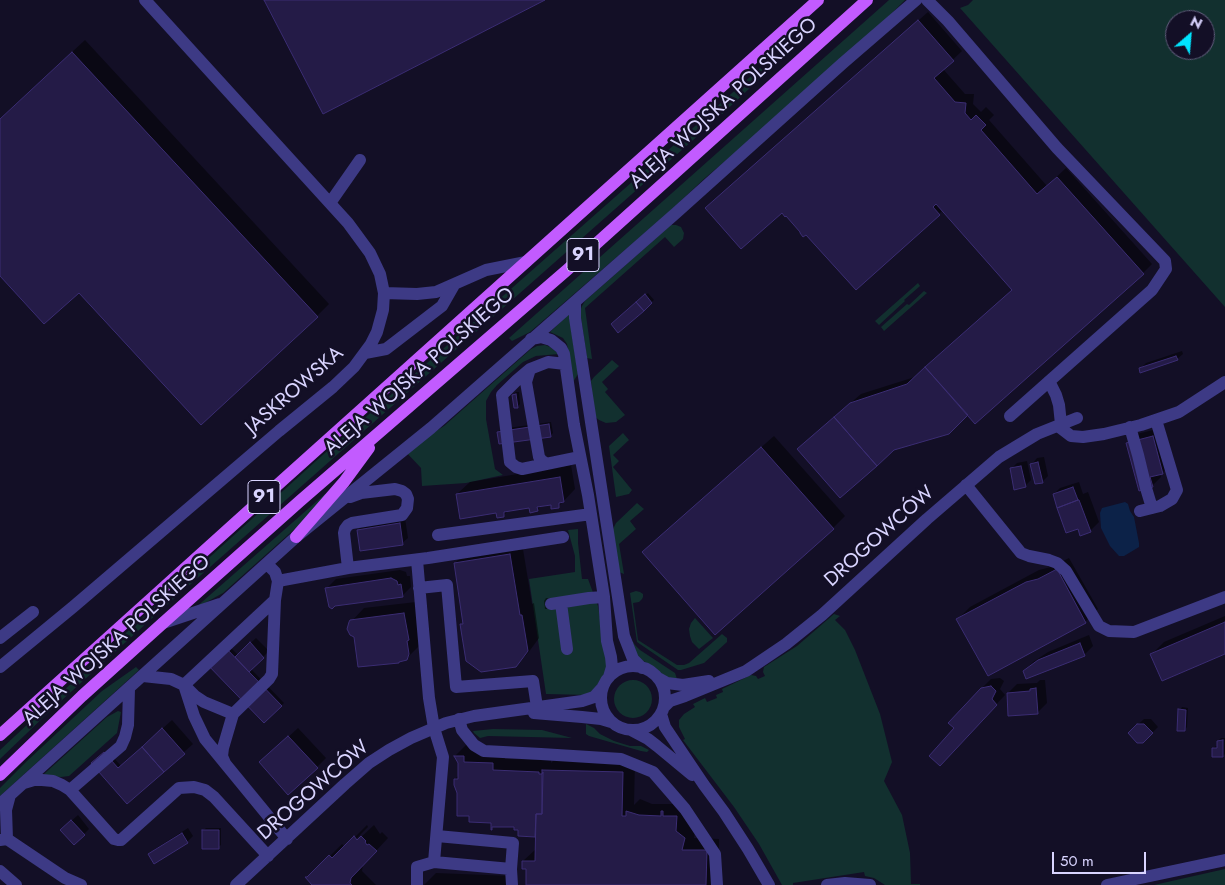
<!DOCTYPE html>
<meta charset="utf-8">
<style>
body{margin:0}
#map{position:relative;width:1225px;height:885px;overflow:hidden;background:#130f26;font-family:Jost,sans-serif}
canvas{display:block}
.north{position:absolute;left:1165px;top:10px;width:50px;height:50px;box-sizing:border-box;background:#130f26;border:1px solid #625e7d;border-radius:50%;rotate:27deg;font-size:14px;font-weight:700;line-height:20px;text-align:center;color:#d9d4ff}
.north::after{content:'';display:block;margin:auto;width:18px;height:22px;background:#00e5ff;clip-path:polygon(50% 0,100% 100%,50% 72%,0 100%)}
.scale{position:absolute;left:1052px;top:852px;width:94px;height:22px;box-sizing:border-box;border:2px solid #d9d4ff;border-top:0;padding-left:6px;font-size:15px;line-height:18px;white-space:nowrap;color:#d9d4ff;-webkit-text-stroke:4px #130f26;paint-order:stroke}
</style>
<div id="map">
<canvas width="1225" height="885"></canvas>
<div class="north">N</div>
<div class="scale">50 m</div>
</div>
<script>
const ctx = document.querySelector('canvas').getContext('2d');
ctx.lineJoin = 'round';
function fillPath(path, color) { ctx.fillStyle = color; ctx.fill(path, 'evenodd'); }
const poly = rows => new Path2D(rows.map(r => 'M' + r).join(''));
function stroke(path, color, width, dash) { ctx.strokeStyle = color; ctx.lineWidth = width; ctx.lineCap = dash ? 'butt' : 'round'; ctx.setLineDash(dash || []); ctx.stroke(path); }
function write(font, color, halo, rows, align = 'center') {
  ctx.font = font + ' Jost,sans-serif'; ctx.lineWidth = 5; ctx.setLineDash([]); ctx.textBaseline = 'middle'; ctx.strokeStyle = halo; ctx.fillStyle = color; for (const [text, x, y, turn = 0] of rows) {
    ctx.save(); ctx.translate(x, y); ctx.rotate((+turn || 0) * Math.PI / 180); ctx.textAlign = isNaN(turn) ? turn : align; if (halo) ctx.strokeText(text, 0, 0); ctx.fillText(text, 0, 0); ctx.restore();
  }
}
fillPath(poly([
 [889,0,905,0,879,26,755,136,705,178,670,211,530,332,512,341,509,338],
 [973,0,1225,0,1225,307,960,8,968,5],
 [1175,20,1205,20,1205,50,1175,50],
 [760,68,766,73,718,118,149,621,50,711,0,759,0,750,107,650,316,461,666,152],
 [671,225,676,225,681,227,684,233,683,239,674,247,665,237,585,308,592,359,587,358,580,311,582,306,585,301],
 [918,283,920,286,904,300,905,301,879,325,875,321],
 [924,291,927,293,884,331,881,327,907,304,909,305],
 [569,314,578,374,573,382,567,344,563,338,550,332],
 [545,345,550,347,559,354,536,356,523,362,497,385,491,392,486,401,486,419,495,469,503,475,466,483,422,486,421,468,405,451,444,426,531,349,537,346],
 [612,360,619,366,602,382,608,389,605,392,625,415,616,422,606,423,599,420,594,416,591,381,594,377],
 [623,433,629,440,613,455,619,461,613,467,632,490,629,494,616,497,609,446],
 [325,494,326,494,299,525,223,593,194,609],
 [637,503,644,509,630,521,636,529,619,544,624,574,619,572,612,531,616,523],
 [578,529,578,543,582,579,588,579,598,606,608,663,606,671,594,690,588,695,546,694,529,579,575,572,575,556,568,530],
 [636,591,640,592,643,594,643,597,642,599,639,602,633,603,638,640,677,665,684,665,689,663,722,634,727,638,727,642,704,663,681,670,678,670,637,642,630,593],
 [834,614,840,616,835,620,845,630,855,650,880,714,892,762,884,781,902,815,910,853,911,884,920,884,920,885,885,885,874,878,865,876,864,872,793,883,793,885,782,885,759,844,734,807,683,740,685,739,679,727,679,720,684,714,695,707,693,704,705,698,707,702,717,698,716,695,723,692,722,689,751,675,756,676,758,679,765,676,763,672,764,667,797,646],
 [695,618,713,638,699,649,692,642,690,636,689,629,691,623],
 [632,640,635,645,640,650,675,673,678,682,663,675,654,667,638,658],
 [136,667,139,670,0,796,0,788,27,761,102,691],
 '614 699a19 19 0 1 1 38 0a19 19 0 1 1-38 0Z',
 [118,711,121,712,117,733,69,776,61,777,45,776,44,774,107,717],
 [586,724,594,728,600,734,614,741,630,746,641,746,649,750,647,752,641,751,589,736,586,734],
 [493,729,542,730,572,738,488,736,480,738,474,733,473,731],
 [1225,869,1225,885,1154,885]
]), '#12302f');
fillPath(poly([
 [1125,502,1128,504,1130,511,1134,517,1139,543,1139,547,1124,556,1119,556,1110,546,1101,528,1100,513,1102,508]
]), '#0c2248');
fillPath(poly([
 [928,12,962,51,943,69,965,94,974,94,973,104,981,112,986,107,994,115,989,120,1047,186,1066,168,1152,264,1143,273,968,414,808,440,861,394,918,376,1014,290,943,210,939,214,806,233,782,212,716,199],
 [85,40,329,304,317,316,79,291,0,275,0,119],
 [648,293,654,300,618,331,613,324],
 [1182,351,1183,354,1177,359,1140,369,1146,363],
 [516,392,519,392,520,404,518,406,513,395],
 [551,422,553,433,550,436,498,432,501,429],
 [1161,428,1171,464,1162,473,1160,473,1161,477,1152,486,1137,434],
 [774,436,845,516,833,528,656,540],
 [1044,457,1048,476,1042,482,1032,464,1037,458],
 [1027,461,1031,480,1025,486,1011,469,1017,463],
 [571,465,575,489,559,506,552,503,542,505,537,510,530,507,509,510,504,515,457,494,470,482],
 [1079,482,1083,494,1088,492,1099,522,1090,531,1078,527,1054,494,1060,488],
 [405,518,408,538,402,543,358,530,364,524],
 [522,543,532,604,534,603,539,638,528,653,516,665,461,625,464,622,455,563,467,551],
 [1069,558,1098,609,1085,622,988,674,958,619,970,607,1039,570,1051,567],
 [400,570,406,572,407,576,410,576,411,587,402,596,327,588,336,579],
 [546,598,551,598,549,609,545,609,544,601],
 [416,602,419,646,406,659,355,636,350,623,364,608],
 [1225,616,1225,652,1152,654,1164,642],
 [1089,635,1093,646,1084,655,1024,671,1033,662,1048,652],
 [256,638,269,651,251,669,284,703,264,722,206,661,225,642,238,655],
 [1000,678,1004,681,1000,689,1005,695,949,755,956,728,981,689,991,679],
 [1040,680,1045,680,1047,703,1038,712,1008,693,1017,684,1037,683],
 [1182,707,1188,708,1187,727,1185,730,1180,710],
 [1144,719,1151,719,1158,727,1143,742,1129,733],
 [172,720,193,744,128,802,107,750,121,766],
 [298,728,326,758,317,767,270,754],
 [1221,738,1225,738,1225,754,1223,756,1213,748,1216,746,1218,746,1218,741],
 [467,744,505,751,505,759,551,760,551,763,556,758,635,760,634,805,640,799,652,804,688,804,696,825,694,838,719,839,718,885,527,885,527,867,523,861,536,849,537,836,519,835,519,829,515,826,493,822,471,815,459,792,455,779,459,775,459,763,455,756],
 [78,815,89,829,84,834,68,824],
 [367,825,368,827,355,840,357,841,374,825,380,834,382,832,388,838,363,865,362,871,376,885,314,885,308,878,342,844,345,847],
 [188,828,193,836,187,842,149,855,155,849],
 [206,828,221,828,221,845,218,847,203,831],
 [436,873,511,876,511,885,424,885]
]), '#0007');
const building = poly([
 [264,0,545,0,323,114,264,0],
 [918,20,954,61,934,78,955,102,966,103,965,113,971,120,976,115,986,125,981,130,1037,194,1057,177,1144,274,975,424,925,367,1012,290,936,204,933,207,940,215,856,290,806,235,803,237,800,233,800,232,786,216,785,217,782,213,741,249,705,208,918,20],
 [72,52,318,317,201,425,79,293,44,324,0,276,0,119,72,52],
 [645,294,652,303,644,311,636,302,645,294],
 [636,302,644,311,618,333,611,324,636,302],
 [1176,356,1178,360,1140,373,1139,368,1176,356],
 [925,367,968,415,949,434,894,450,877,466,834,417,850,403,907,384,925,367],
 [516,394,518,408,514,408,512,395,516,394],
 [834,417,877,466,840,498,797,449,834,417],
 [549,424,551,437,499,444,497,432,549,424],
 [1153,436,1163,474,1150,477,1153,487,1139,491,1126,443,1153,436],
 [761,447,834,529,715,635,642,552,761,447],
 [1038,462,1043,483,1035,484,1030,464,1038,462],
 [1021,466,1026,487,1014,490,1010,468,1021,466],
 [560,477,564,502,559,503,559,508,551,509,551,505,537,507,538,511,530,513,529,508,504,512,504,517,497,518,496,513,460,519,456,494,560,477],
 [1073,487,1078,500,1057,508,1053,494,1073,487],
 [1078,500,1079,500,1091,532,1080,536,1078,529,1066,533,1057,508,1078,500],
 [400,523,403,545,360,551,357,530,400,523],
 [510,554,520,615,522,615,528,651,516,667,481,672,466,661,460,624,463,624,454,563,510,554],
 [1057,569,1086,623,988,676,956,619,1026,582,1038,579,1057,569],
 [391,578,397,581,398,585,401,584,403,597,335,606,332,609,329,607,325,588,391,578],
 [404,613,409,640,407,641,409,654,407,660,399,662,399,663,358,667,354,637,350,635,347,629,349,622,350,620,404,613],
 [1225,622,1225,654,1162,681,1150,654,1225,622],
 [250,642,264,658,249,672,235,657,250,642],
 [1080,643,1085,656,1026,679,1023,671,1038,660,1080,643],
 [222,644,282,706,264,723,204,661,222,644],
 [991,686,996,691,992,699,997,705,940,766,929,756,954,728,948,723,981,688,991,686],
 [1036,688,1038,714,1008,716,1007,693,1030,691,1030,689,1036,688],
 [1178,709,1186,710,1185,731,1177,731,1178,709],
 [1137,724,1144,724,1153,733,1143,743,1137,743,1128,733,1137,724],
 [162,728,185,754,164,772,142,747,162,728],
 [288,736,318,768,288,795,259,762,288,736],
 [1223,740,1223,757,1212,757,1212,748,1217,748,1217,741,1223,740],
 [142,747,164,772,127,804,91,763,104,752,118,768,142,747],
 [454,756,464,756,464,762,493,763,493,770,539,772,539,774,542,774,543,772,542,814,536,814,535,837,518,836,518,830,514,830,514,827,492,827,492,830,491,830,491,823,469,822,469,816,457,816,457,793,454,785,454,779,458,779,458,763,454,756],
 [542,770,623,772,622,816,626,816,626,811,639,815,661,816,661,811,663,811,663,816,677,816,676,831,685,838,682,850,707,850,706,885,526,885,526,869,522,869,522,861,535,861,536,814,542,814,542,770],
 [71,820,85,835,74,845,60,830,71,820],
 [202,830,219,830,219,849,202,849,202,830],
 [182,833,188,843,154,864,148,854,182,833],
 [354,836,357,840,361,836,366,841,365,842,367,845,369,844,377,851,351,878,350,883,352,885,312,885,305,877,307,877,329,855,332,858,354,836]
]);
fillPath(building, '#241b47');
stroke(building, '#3b2d73', 1);
stroke(poly([
 [927,0,948,21,1057,148,1165,261,1166,269,1152,290,1010,416],
 [330,203,360,160],
 [384,293,417,294,436,292,486,270,526,262],
 [575,302,575,318,624,636,633,659,642,668],
 [531,339,541,337,551,340,561,348,564,354,574,425,588,495,604,597,607,641,611,657,612,667,609,677],
 [365,353,386,349,442,306,454,285],
 [565,364,548,362,530,369,517,380,502,395,510,462,516,467,522,469,580,457],
 [530,369,526,382,539,457,542,461,547,464],
 [1049,381,1056,395,1059,405,1061,424],
 [1058,426,1071,436,1083,437,1104,434,1141,425,1179,412,1225,382],
 [1130,427,1138,455,1146,488,1152,508],
 [966,485,1021,553,1029,556,1049,560,1057,563,1066,571,1099,626,1109,631,1134,632,1225,597],
 [1140,511,1160,506,1172,499,1177,490,1156,420],
 [438,535,591,514],
 [417,560,429,698,434,728,443,757,434,862,417,867,417,885],
 [348,568,344,533,345,529,348,525,352,523,402,515,407,508,408,499,406,494,402,491,395,489,361,493,350,497],
 [278,581,348,568,428,558,563,537],
 [419,588,447,585,456,687,533,681,537,707],
 [275,600,184,685,194,716,205,739,287,839],
 [561,603,567,649],
 [551,604,589,598,604,597],
 [163,623,220,604],
 [0,638,33,612],
 '601 698a32 32 0 1 1 64 0a32 32 0 1 1-64 0Z',
 [0,667,73,607,279,431,333,387,354,367,371,344,377,332,383,310,384,293,380,274,370,253,348,223,145,0],
 [143,676,171,679,184,685,195,696,204,702,233,714],
 [658,678,667,683,683,685,709,681],
 [664,707,670,701,685,696,746,671,786,644,822,615,927,519,999,457,1037,434,1077,418],
 [534,713,582,717,601,719,611,722],
 [661,714,665,727,704,785,724,812,748,849,769,885],
 [459,719,462,730,474,745,484,751,541,754,621,759,653,772,685,809,715,854,717,885],
 [631,730,648,739,657,746,692,775],
 [225,763,222,756,223,748,233,714,269,679,272,674,275,600,278,581,275,572,267,564],
 [24,783,34,780,42,780,53,781,62,785,70,790,114,839,118,840,121,840,179,788,194,787,205,790,214,797,268,856],
 [70,790,121,746,125,737,128,725,129,689],
 [0,804,296,537,431,428,676,213,843,63,916,0],
 [437,836,513,843,511,869,512,885],
 [7,839,6,810,10,795],
 [0,840,7,839,65,878,81,885],
 [434,862,511,869],
 [0,871,16,885],
 [236,885,345,784,369,763,389,750,411,738,446,723,474,716,582,701,594,697,603,687],
 [827,885,845,883,870,885],
 [1107,885,1225,860]
]), '#3d3a85', 12);
stroke(poly([
 [296,537,344,482,369,448],
 [0,735,284,479,818,0],
 [0,775,82,696,163,623,300,501,567,270,867,0]
]), '#c25bff', 12);
for (const [x, y, w] of [
 [583,255,32],
 [264,497,32]
]) { const box = new Path2D(); box.roundRect(x - w / 2, y - 16.5, w, 33, 4); ctx.fillStyle = '#130f26'; ctx.fill(box); stroke(box, '#d9d4ff', 1); }
write('bold 19px', '#d9d4ff', null, [
 ["91",583,255],
 ["91",264,497]
]);
write('20px', '#d9d4ff', '#130f26', [
 ["ALEJA WOJSKA POLSKIEGO",724,104,-42],
 ["ALEJA WOJSKA POLSKIEGO",420,372,-41],
 ["JASKROWSKA",295,391,-41],
 ["DROGOWCÓW",880,537,-42],
 ["ALEJA WOJSKA POLSKIEGO",117,641,-42],
 ["DROGOWCÓW",314,791,-41]
]);
</script>
